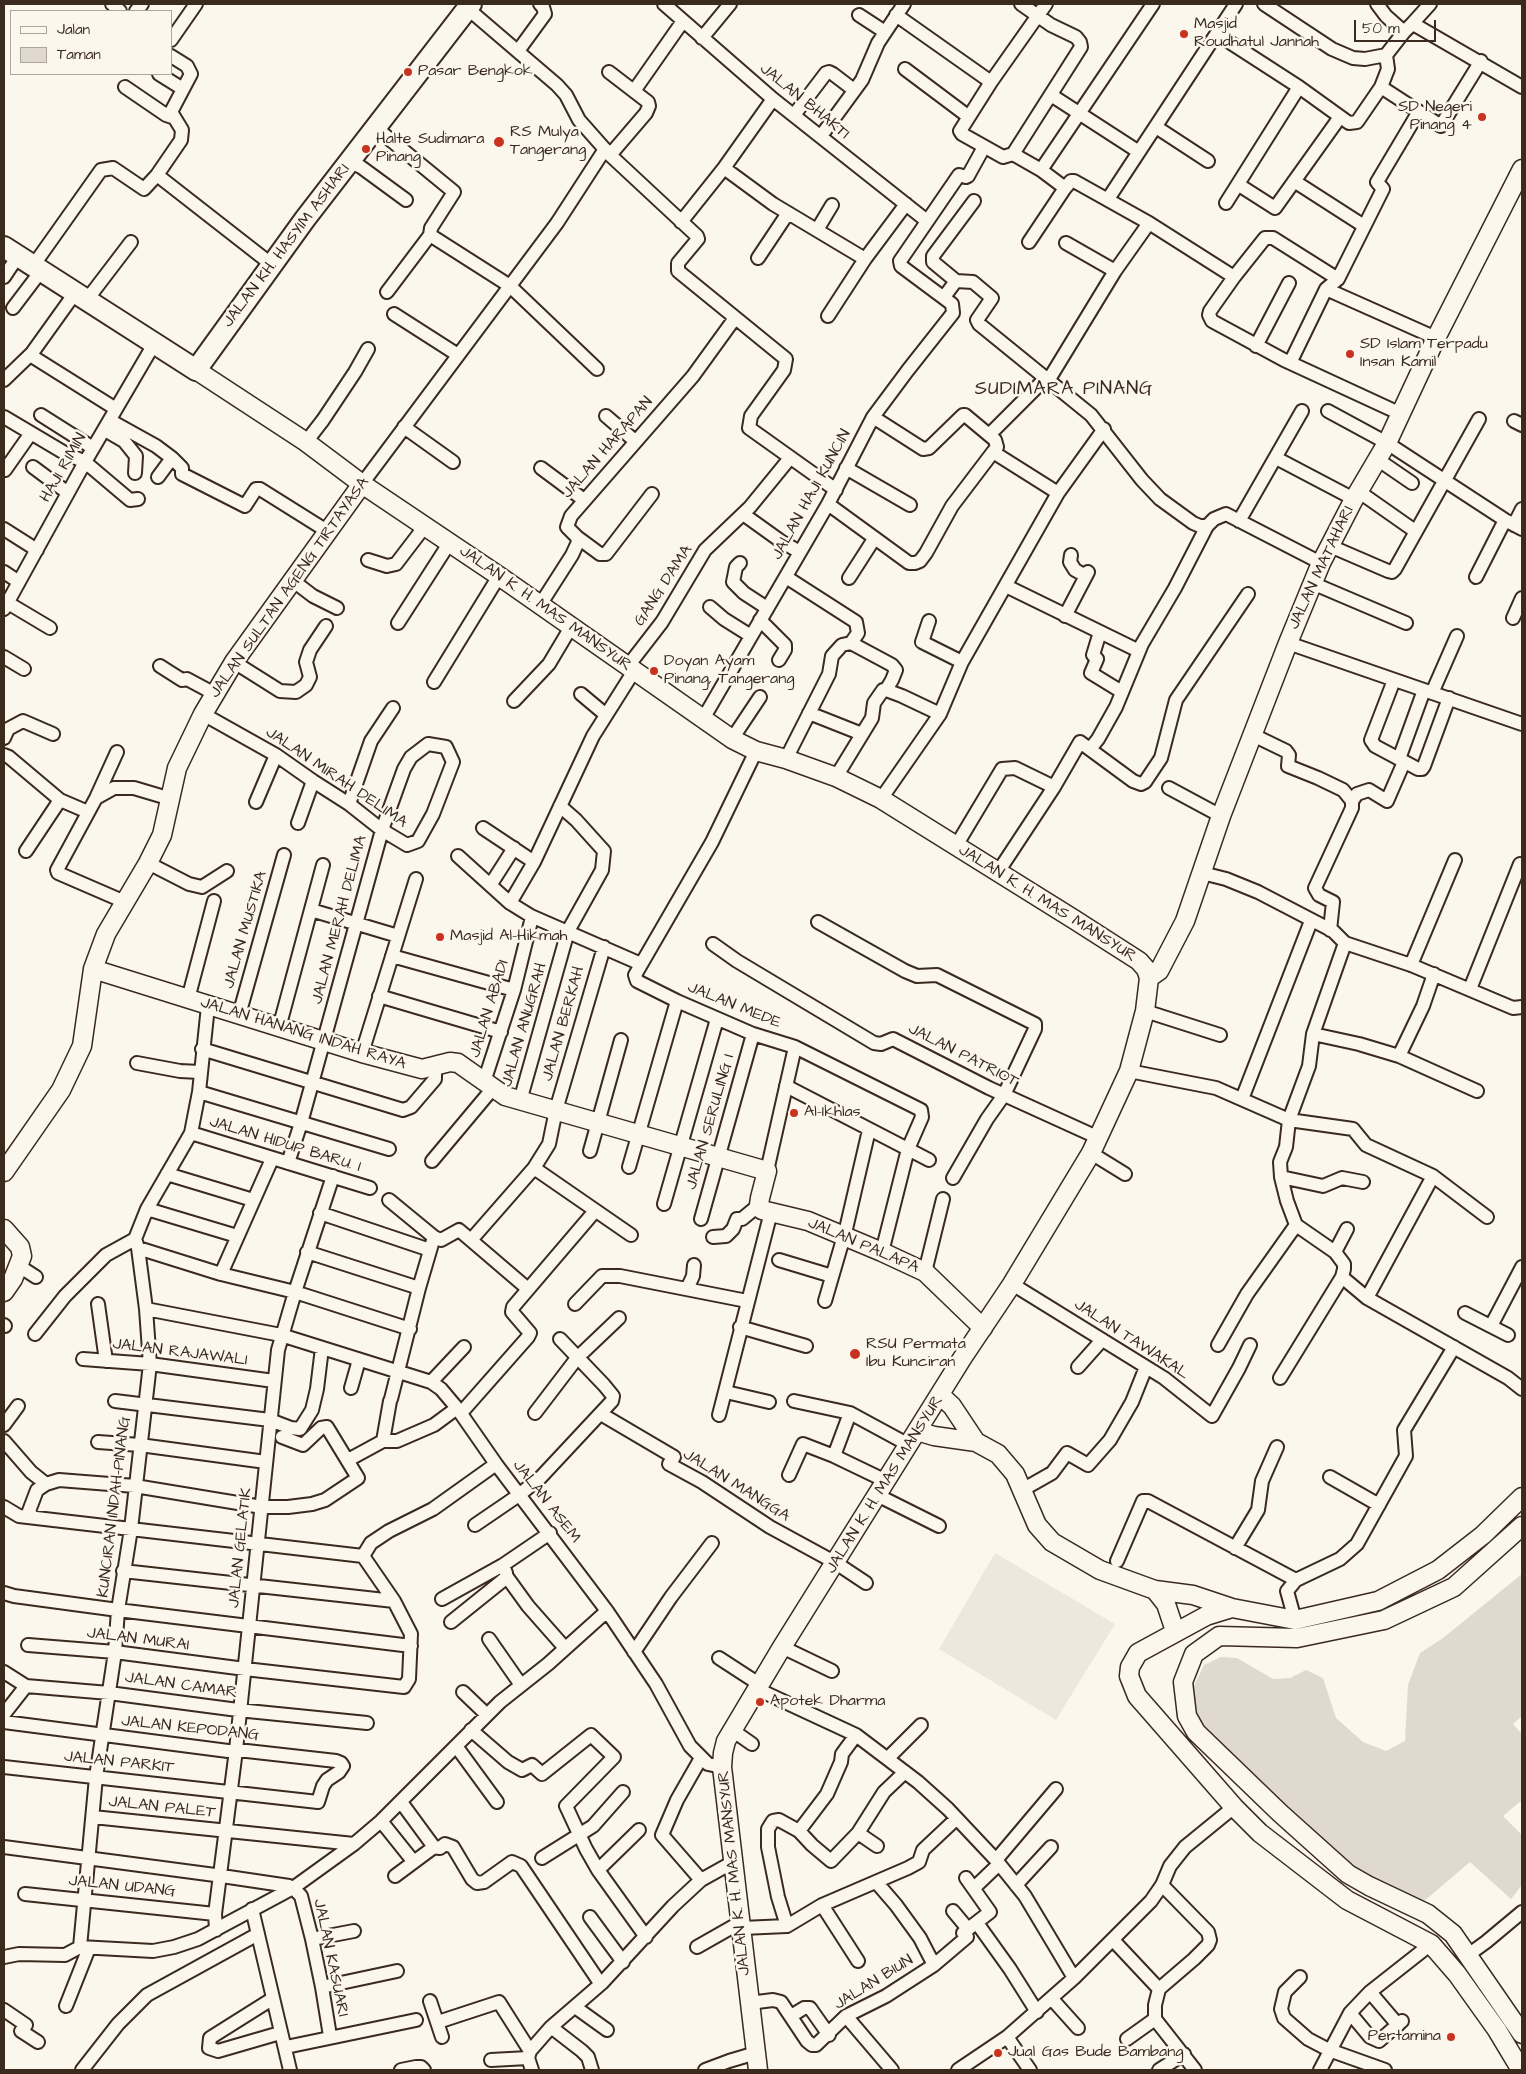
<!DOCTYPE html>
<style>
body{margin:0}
#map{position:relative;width:1526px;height:2074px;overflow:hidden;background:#fbf7ec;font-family:"Architects Daughter",sans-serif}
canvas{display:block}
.frame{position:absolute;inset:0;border:5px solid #3b2a1e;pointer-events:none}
.legend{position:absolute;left:10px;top:10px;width:162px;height:65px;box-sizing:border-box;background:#fbf7ec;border:1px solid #aea59a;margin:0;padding:6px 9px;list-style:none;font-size:15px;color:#3b2a1e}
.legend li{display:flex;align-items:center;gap:10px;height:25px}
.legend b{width:25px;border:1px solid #aea59a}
.scale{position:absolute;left:1354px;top:20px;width:82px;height:22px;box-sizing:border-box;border:2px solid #3b2a1e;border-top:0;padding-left:6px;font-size:15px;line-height:18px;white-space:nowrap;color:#3b2a1e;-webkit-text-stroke:4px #fbf7ec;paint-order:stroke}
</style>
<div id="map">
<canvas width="1526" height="2074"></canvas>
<div class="frame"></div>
<ul class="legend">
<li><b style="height:6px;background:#fbf7ec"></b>Jalan</li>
<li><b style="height:14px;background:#dfd9ce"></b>Taman</li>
</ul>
<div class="scale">50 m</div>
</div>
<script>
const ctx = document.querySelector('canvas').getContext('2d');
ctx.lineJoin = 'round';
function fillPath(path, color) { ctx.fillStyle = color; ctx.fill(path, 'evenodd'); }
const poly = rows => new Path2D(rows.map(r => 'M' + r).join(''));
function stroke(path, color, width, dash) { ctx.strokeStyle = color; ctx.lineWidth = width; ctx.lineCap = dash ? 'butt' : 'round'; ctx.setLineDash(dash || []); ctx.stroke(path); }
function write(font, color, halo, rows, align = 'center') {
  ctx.font = font + ' "Architects Daughter",sans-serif'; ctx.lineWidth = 5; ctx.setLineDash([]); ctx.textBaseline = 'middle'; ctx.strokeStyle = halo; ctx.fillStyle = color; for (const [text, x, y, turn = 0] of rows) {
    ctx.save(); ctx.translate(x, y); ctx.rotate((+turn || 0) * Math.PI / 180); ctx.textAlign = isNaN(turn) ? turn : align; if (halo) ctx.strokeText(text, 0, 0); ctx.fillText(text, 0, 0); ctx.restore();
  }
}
fillPath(poly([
 [995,1553,1115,1624,1056,1720,939,1649]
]), '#ede8dd');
fillPath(poly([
 [1522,1574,1522,1716,1513,1724,1522,1734,1522,1800,1503,1816,1522,1835,1522,1885,1511,1899,1470,1862,1423,1902,1392,1890,1378,1880,1355,1868,1277,1803,1206,1732,1195,1715,1194,1686,1204,1665,1221,1657,1237,1658,1273,1679,1290,1678,1306,1670,1323,1678,1336,1718,1363,1742,1386,1751,1405,1741,1408,1685,1420,1653,1443,1638]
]), '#dfd9ce');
const street = poly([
 [112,4,120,11],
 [664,4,773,99,927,221],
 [1021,4,1051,25,1076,37,1080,42,1081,47,1013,154,1041,170,1065,188],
 [1264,4,1332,49,1353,58,1365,59,1386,55,1404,32,1411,25,1415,25,1522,87],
 [1377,4,1386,16,1404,32],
 [467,8,557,85,566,95,579,120,610,155,697,236,698,239,678,263,678,271,786,359,784,370,751,416,749,428,836,490],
 [136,11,142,4],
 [859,15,885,32],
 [896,15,991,82],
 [1411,25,1430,4],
 [1217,34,1299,87,1349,123,1357,122,1381,87,1388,69,1386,55],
 [702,38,730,4],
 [171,40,196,4],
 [518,51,545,14,543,7,540,4],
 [905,69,969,117],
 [609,72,648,102,649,106,646,113,610,155],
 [159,74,183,89],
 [125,87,166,115,172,117],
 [1381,87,1441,126,1481,61],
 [634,91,683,21],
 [1051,95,1139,152],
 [794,115,826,73,829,72,833,74,854,90],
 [1156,127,1208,161],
 [376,128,454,192,431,228,430,235,387,292],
 [821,136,862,80,878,43,904,4],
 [1013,154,1003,157,962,134,960,131,991,82,1046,4],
 [350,162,361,167,406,200],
 [724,168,773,204,865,259],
 [1041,170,1153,4],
 [157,175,271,264],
 [1294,181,1364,226],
 [1239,185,1275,208,1340,117],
 [1108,199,1236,4],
 [1226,203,1299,87],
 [681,222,724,168,773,99],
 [817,230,832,205],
 [430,235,510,286,597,369],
 [1029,242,1065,188,1071,181,1074,181,1149,223,1234,277],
 [1066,243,1115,271],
 [758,258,788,213],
 [33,266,101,170,113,168,144,189,157,175,181,140,182,130,171,112,191,74,187,66,171,56],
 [4,277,18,256],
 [1338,279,1273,238,1265,238,1234,277,1210,311,1209,315,1212,321,1284,360,1401,414],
 [956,281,973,282,992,298,977,320,979,324,1091,415,1142,480,1160,499,1193,523,1200,526,1207,526],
 [1326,289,1436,338],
 [944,297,956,281,933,262,933,256,974,201],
 [86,301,131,242],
 [13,308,41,271],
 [394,314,458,355],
 [828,316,865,259,906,204],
 [1256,346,1289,283],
 [30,355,116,409],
 [1288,362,1292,359,1326,289,1338,279,1383,189,1377,182,1418,113],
 [4,380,32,353,75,293],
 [1048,381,1115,271,1149,223],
 [1328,411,1387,443,1505,520,1522,529],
 [41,415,93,448],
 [606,416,635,441],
 [4,417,63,452,85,462,130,500,138,499],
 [873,417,923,449,929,448,963,415,965,415,995,440,997,447,993,452],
 [111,421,156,446,172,458,158,477],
 [1514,421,1522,425],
 [404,427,453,462],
 [105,430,124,441,136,456,135,473],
 [990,434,1046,378],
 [306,442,323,420,355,372,368,349],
 [172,458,182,468,182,474,245,506,256,489,260,489,327,531],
 [1276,458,1354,499],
 [1377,459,1412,483],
 [33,467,68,493],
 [541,468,584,500],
 [846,468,910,505],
 [5,470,31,433],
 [362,484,557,223,605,149],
 [1358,491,1415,531],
 [828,504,909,563,915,563,920,561,926,553,952,506,993,452,1058,493],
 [743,514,782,542,800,552],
 [1239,521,1302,411],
 [1514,525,1522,509],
 [4,529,37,550],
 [577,537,600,554,606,554,652,494],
 [1330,546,1388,571,1392,572,1395,569,1479,419],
 [1071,555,1070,562,1075,570,1086,576],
 [368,560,387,566,396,564,425,526],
 [740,563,736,567,733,582,744,593,767,608],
 [4,572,19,582],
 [786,577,856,622,858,633,851,643,892,665,896,670,892,680,886,690],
 [1476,577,1505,520],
 [849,578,874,539],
 [292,580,313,596,337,608],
 [1312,583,1406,623],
 [1006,586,1139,651],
 [8,603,50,628],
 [540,605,572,555,578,542,577,537,567,527,571,516,693,376,735,318],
 [710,607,724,619,751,636],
 [4,609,85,462,154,344],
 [1065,616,1088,572],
 [1513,618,1522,598],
 [760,620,785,645,785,650,779,660],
 [929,621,922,642,962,662],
 [398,623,450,542],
 [1100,632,1093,655,1097,659,1091,673,1122,692],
 [1288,643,1522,724],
 [4,657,24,669],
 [234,662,280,691,296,692,306,685,310,677,306,662,310,650,326,626],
 [160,666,182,680,187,679,215,694],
 [628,666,662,622,705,550,750,507,790,458],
 [1394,680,1371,740,1375,746,1418,769,1422,769,1424,766,1449,698],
 [434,682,499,576],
 [1432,693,1457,636],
 [581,694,606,715],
 [514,701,549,664,571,627],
 [809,713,862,734],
 [203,714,276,755,313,781,349,804,382,830,407,845,418,841,433,814,453,762,446,747,428,744,411,757,404,769,382,830,301,1123,288,1163],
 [703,719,828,504,873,417,908,370,953,313,952,304,901,266,900,261,959,175,966,177,968,176,984,147],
 [1253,735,1286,751,1289,755,1288,766,1318,778,1343,790,1352,801,1352,808,1315,888,1319,895,1333,902,1330,930],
 [4,738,8,729,23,721,53,734],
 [732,739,760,697],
 [1090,749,1098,739,1116,707,1142,644,1175,588,1207,526,1214,519,1226,514,1321,563],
 [756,751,712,842,635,975,637,981,677,1001,753,1034,795,1047,921,1110,922,1117,908,1149,882,1252],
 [117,752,96,798,57,870,58,873,125,902],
 [4,755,9,757,60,800,88,812],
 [786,759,829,674,832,656,842,645,851,643],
 [1399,759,1424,690],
 [836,777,872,718,874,703,883,690,886,690,902,696,940,714],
 [1169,788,1221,816],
 [96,798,114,788,134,788,171,799],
 [881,799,940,714,962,662,1058,493,1104,429],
 [1352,801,1357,794,1369,790,1387,801,1404,762],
 [256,802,276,755],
 [349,804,371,741,393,708],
 [298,823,313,781],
 [483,828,534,862],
 [956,846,1002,769,1015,768,1054,787],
 [26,851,60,800],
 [458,856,510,903,531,916,641,964],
 [148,863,189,884,202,887,227,871],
 [998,872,1054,787,1080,742,1133,781,1141,784,1145,782,1161,758,1176,700,1248,594],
 [1202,873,1226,879,1258,892,1333,931,1345,943,1411,965,1513,1008,1522,1007],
 [491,884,514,848],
 [510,903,534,862,593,736,634,671],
 [311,910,398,936],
 [818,922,905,971,917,976,937,975,1035,1024,1035,1029,1004,1095,987,1119,953,1178],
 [713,944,737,961,874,1043,881,1044,893,1039,989,1088,1099,1138],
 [392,956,514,990],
 [1411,965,1455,860],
 [1434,974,1423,1006,1399,1056,1477,1091],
 [1470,989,1520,864,1522,865],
 [379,996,501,1032],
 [188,999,214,901],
 [1145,1011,1220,1035],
 [239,1015,284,855],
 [279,1028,323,865],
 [1313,1034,1359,1044,1399,1056],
 [202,1049,403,1110,411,1107,435,1079,435,1073,430,1067],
 [362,1053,416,879],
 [137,1063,180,1071,200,1072],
 [1129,1071,1216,1088,1289,1120,1353,1129,1366,1145,1433,1176,1487,1217],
 [484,1082,514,990,532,917],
 [786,1086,929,1160],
 [199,1092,389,1149],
 [1242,1099,1311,921],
 [520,1101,568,931,602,870,604,851,576,820,560,806],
 [191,1133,370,1188],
 [590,1151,621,1040],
 [1091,1153,1125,1174],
 [432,1161,494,1087],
 [629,1167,677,1001],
 [534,1168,631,1235],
 [767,1171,795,1047],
 [167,1174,253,1200],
 [1281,1177,1323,1186,1342,1178,1363,1182],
 [389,1200,434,1237,441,1240,459,1230,528,1289],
 [664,1204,717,1019],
 [147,1209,237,1236],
 [320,1213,430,1250],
 [701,1219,753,1034],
 [713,1237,726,1236,733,1229,737,1219,742,1219,759,1205],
 [471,1240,534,1168,549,1144,556,1110,604,947],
 [138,1248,221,1274,295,1292,410,1329],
 [307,1252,419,1288],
 [1335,1252,1347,1229],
 [779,1260,832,1276],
 [19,1266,36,1277],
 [925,1272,943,1199],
 [221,1274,272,1159],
 [1342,1277,1367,1298,1508,1378,1522,1389],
 [1012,1284,1164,1378,1212,1416,1239,1368,1250,1345],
 [687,1289,693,1276,694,1265],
 [1367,1298,1433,1176],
 [825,1301,846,1229,869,1130],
 [98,1304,106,1361],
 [575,1304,602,1276,620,1276,747,1301],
 [146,1309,281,1335,431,1382,441,1389,457,1408,496,1464,607,1611,656,1684,690,1746,708,1764,722,1767],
 [1465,1313,1508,1335],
 [4,1325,5,1326],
 [1491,1326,1522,1267],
 [740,1327,806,1346],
 [35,1334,65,1296,106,1255,135,1239],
 [1218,1345,1247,1294,1296,1225],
 [83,1359,150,1364,274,1381],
 [1078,1367,1102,1340],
 [1280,1378,1342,1277,1344,1269,1344,1264,1335,1252,1296,1225,1287,1201,1281,1177,1280,1162,1286,1147,1289,1120,1309,1066,1313,1034,1345,943],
 [431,1382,464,1347],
 [351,1388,359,1360],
 [726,1392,769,1402],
 [391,1399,419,1288,434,1237],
 [115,1401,270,1420,291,1428,300,1429,312,1410,317,1389,322,1348],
 [794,1401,850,1413,909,1445],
 [461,1413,528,1337,530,1333,512,1312,513,1307,595,1211],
 [535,1413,577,1358,619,1318],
 [601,1414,674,1457,669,1464,702,1482,770,1527,836,1563,866,1583],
 [719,1415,771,1212],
 [4,1425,18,1406],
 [4,1441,31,1472,46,1484],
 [383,1441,397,1441,434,1425,457,1408],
 [98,1442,140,1445,266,1462],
 [834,1456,850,1413],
 [348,1460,383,1441,390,1401],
 [789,1475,803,1444,834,1456,886,1481],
 [1330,1477,1379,1505],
 [1022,1490,1052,1473,1067,1453,1088,1465,1110,1440,1132,1402,1146,1367],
 [877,1495,939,1526],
 [4,1507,19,1516,363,1556],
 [32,1517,29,1511,37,1490,46,1484,59,1480,135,1486,262,1507,288,1507,312,1504,325,1500,358,1478,327,1427,321,1428,303,1445,282,1437],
 [475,1525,519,1495,541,1477,612,1401,613,1396,604,1385,560,1339],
 [1235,1548,1258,1510,1262,1481,1277,1447],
 [363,1556,371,1543,389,1531,433,1509,496,1464],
 [1117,1561,1143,1501,1148,1501,1296,1580,1287,1591,1295,1620],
 [123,1571,394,1601],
 [506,1573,503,1565,550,1533],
 [1296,1580,1340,1559,1357,1544,1406,1456,1404,1430,1454,1347],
 [4,1593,14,1596,118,1610,411,1646],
 [442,1599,503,1565],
 [451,1622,507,1577,528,1606,565,1648],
 [489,1639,521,1685],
 [28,1645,115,1652,245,1669,404,1687,409,1679,411,1634,394,1601,363,1556],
 [782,1647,832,1671],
 [634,1652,671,1597,712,1543],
 [719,1658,759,1684],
 [4,1672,26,1686],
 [757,1689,856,1735,918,1782,948,1809,996,1860,1025,1896,1074,1978],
 [463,1692,487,1715],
 [4,1714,26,1686,109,1693,238,1710,367,1723],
 [4,1722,228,1751,247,1751,336,1761,341,1763,343,1766,339,1772,327,1780,323,1786,318,1802,4,1767],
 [471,1730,508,1762,522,1770,532,1765,542,1774,591,1735,614,1757,566,1806,586,1849,598,1870,646,1937],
 [732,1730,752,1744],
 [456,1746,497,1802],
 [701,1758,677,1800,662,1835,701,1880],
 [888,1758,921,1725],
 [401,1802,434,1847,440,1848,445,1844,453,1847,472,1879,477,1883,484,1882,512,1862,521,1866,600,1983],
 [93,1817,354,1844],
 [381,1821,413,1861],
 [799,1831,827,1794,841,1762,842,1754,856,1735],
 [858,1833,877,1846],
 [4,1847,215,1875,289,1886,293,1888,301,1896,312,1939,322,1987,330,2036],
 [542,1858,593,1826,623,1792],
 [996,1860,1056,1789],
 [598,1870,639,1830],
 [395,1876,434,1847],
 [877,1883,896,1905,920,1938,934,1965],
 [1016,1885,1051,1847],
 [974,1888,999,1864],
 [25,1894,215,1914],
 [822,1905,858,1961],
 [252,1909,290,2070],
 [953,1911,968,1929],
 [590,1917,623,1962],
 [977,1923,1010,1969,1037,2012],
 [787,1926,778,1897,768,1847,768,1829,773,1821,779,1820,799,1831,812,1845,831,1861,858,1833,884,1792,905,1772],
 [742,1928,787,1926,822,1905,908,1868,919,1862,923,1850,956,1819],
 [216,1930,215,1914,236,1750,278,1350,295,1292,333,1176],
 [312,1939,354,1931],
 [1113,1940,1159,1989,1155,2005,1155,2019,1195,2070],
 [80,1947,153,1951,174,1947,198,1939,293,1888,354,1844,381,1821,500,1702,548,1664,607,1611],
 [697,1947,741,1922],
 [1468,1955,1486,1942,1522,1912],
 [4,1957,19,1954,65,1955,80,1947,96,1777,115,1652,118,1610,131,1529,150,1364,146,1309,138,1248,135,1239,147,1209,191,1133,199,1092,208,1006],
 [1300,1977,1285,1992,1281,2009,1284,2018,1308,2039,1329,2050,1385,2070],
 [322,1987,397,1971],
 [1159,1989,1194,1959,1208,1945,1210,1940,1208,1932,1162,1885],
 [1370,1992,1398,2025],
 [272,1999,210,2038,209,2048,218,2051,280,2033],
 [1052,1999,1078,2028],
 [430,2001,442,2037],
 [749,2003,773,2000,781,2002,807,2041,812,2045,816,2045,846,2016,886,1996,934,1965,967,1937,963,1933,990,1912,966,1878],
 [66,2006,89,1948],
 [575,2007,607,2030],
 [4,2010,26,2025,21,2031,38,2042],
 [1350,2013,1370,2037,1379,2041,1402,2021],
 [791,2016,804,2008,810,2008,829,2035],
 [846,2016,892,2070],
 [438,2022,499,2002,530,2051],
 [551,2027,582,2051,588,2057,592,2070],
 [1007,2037,1030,2070],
 [1127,2039,1155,2019],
 [286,2047,416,2020],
 [491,2060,528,2058],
 [82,2070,118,2024,147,1995,258,1934],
 [401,2070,416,2067,421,2067,424,2070],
 [532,2070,528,2058,530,2051,551,2027,602,1983,673,1906,701,1880,735,1861],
 [705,2070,729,2061,756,2053],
 [958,2070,1007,2037,1074,1978,1151,1901,1162,1885,1170,1866,1185,1847,1234,1807],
 [1159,2070,1184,2054],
 [1320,2070,1350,2013,1370,1992,1431,1944]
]);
const secondary = poly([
 [196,370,306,442,362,484,499,576,732,739,756,751,786,759,836,777,881,799,1075,920,1139,961,1146,969,1149,978,1145,1011,1129,1071,1091,1153,1012,1284,963,1357,782,1647,726,1741,723,1753,722,1767,758,2070],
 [93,969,362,1053,422,1069,450,1062,458,1063,505,1096,767,1171,760,1198,759,1205,762,1210,808,1221,882,1252,925,1272,983,1328],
 [1149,978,1159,971,1185,921,1221,816,1288,643,1321,563,1354,499,1387,443,1436,338,1522,169],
 [4,1172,61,1090,82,1046,93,969,106,934,148,863,162,835,177,768,203,714,234,662,362,484],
 [4,1229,20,1247,22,1256,13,1279,4,1292],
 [940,1395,952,1406,976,1442],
 [917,1431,934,1436,976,1442,998,1454,1015,1474,1037,1525,1052,1542,1100,1570,1155,1590,1193,1595,1232,1608],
 [1522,1526,1454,1587,1384,1620,1297,1638,1219,1636,1194,1654,1183,1682,1187,1716,1196,1732,1280,1813,1348,1874,1369,1886,1428,1914,1453,1934,1522,2034],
 [1155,1590,1166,1604,1175,1631],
 [1521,2070,1497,2030,1457,1974,1431,1944,1347,1900,1260,1833,1234,1807,1137,1696,1129,1676,1130,1667,1138,1653,1206,1616,1232,1608,1295,1620,1378,1601,1438,1570,1483,1535,1522,1497]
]);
const primary = poly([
 [4,247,196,370,305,219,471,4]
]);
stroke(street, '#3b2a1e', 16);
stroke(secondary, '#3b2a1e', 21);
stroke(primary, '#3b2a1e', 24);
stroke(street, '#fbf7ec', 12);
stroke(secondary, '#fbf7ec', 18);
stroke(primary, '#fbf7ec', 20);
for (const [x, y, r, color] of [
 [1184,34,5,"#c8321e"],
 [408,72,5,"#c8321e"],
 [1482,117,5,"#c8321e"],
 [499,142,6,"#c8321e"],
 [366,149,5,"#c8321e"],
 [1350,354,5,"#c8321e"],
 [654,671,5,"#c8321e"],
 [440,937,5,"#c8321e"],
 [794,1113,5,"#c8321e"],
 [855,1354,6,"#c8321e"],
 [760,1702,5,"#c8321e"],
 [1451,2037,5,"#c8321e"],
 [998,2053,5,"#c8321e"]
]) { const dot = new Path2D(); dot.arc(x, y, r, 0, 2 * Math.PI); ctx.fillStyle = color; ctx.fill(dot); stroke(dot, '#fbf7ec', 2); }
write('16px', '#3b2a1e', '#fbf7ec', [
 ["Masjid",1194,25],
 ["Roudhatul Jannah",1194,43],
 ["Pasar Bengkok",418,72],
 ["SD Negeri",1472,108,"right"],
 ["Pinang 4",1472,126,"right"],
 ["RS Mulya",510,133],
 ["Tangerang",510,151],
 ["Halte Sudimara",376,140],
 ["Pinang",376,158],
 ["SD Islam Terpadu",1360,345],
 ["Insan Kamil",1360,363],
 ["Doyan Ayam",664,662],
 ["Pinang, Tangerang",664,680],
 ["Masjid Al-Hikmah",450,937],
 ["Al-Ikhlas",804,1113],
 ["RSU Permata",866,1345],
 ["Ibu Kunciran",866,1363],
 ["Apotek Dharma",770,1702],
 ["Pertamina",1441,2037,"right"],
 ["Jual Gas Bude Bambang",1008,2053]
], 'left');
write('16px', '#3b2a1e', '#fbf7ec', [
 ["JALAN BHAKTI",804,102,39],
 ["JALAN KH. HASYIM ASHARI",287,246,-53],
 ["JALAN HARAPAN",608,448,-49],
 ["HAJI RIMIN",64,468,-60],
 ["JALAN HAJI KUNCIN",812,495,-61],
 ["JALAN MATAHARI",1322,568,-65],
 ["GANG DAMA",664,586,-57],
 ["JALAN SULTAN AGENG TIRTAYASA",290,588,-55],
 ["JALAN K. H. MAS MANSYUR",545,609,35],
 ["JALAN MIRAH DELIMA",336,778,34],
 ["JALAN K. H. MAS MANSYUR",1047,904,32],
 ["JALAN MERAH DELIMA",340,920,-75],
 ["JALAN MUSTIKA",246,930,-74],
 ["JALAN MEDE",734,1006,22],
 ["JALAN ABADI",490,1009,-73],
 ["JALAN BERKAH",564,1024,-74],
 ["JALAN ANUGRAH",525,1025,-74],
 ["JALAN HANANG INDAH RAYA",303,1034,17],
 ["JALAN PATRIOT",963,1056,27],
 ["JALAN SERULING I",711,1122,-74],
 ["JALAN HIDUP BARU. I",285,1145,17],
 ["JALAN PALAPA",863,1246,23],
 ["JALAN TAWAKAL",1131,1340,33],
 ["JALAN RAJAWALI",180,1353,7],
 ["JALAN K. H. MAS MANSYUR",885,1485,-58],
 ["JALAN MANGGA",736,1486,32],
 ["JALAN ASEM",546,1502,52],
 ["KUNCIRAN INDAH-PINANG",115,1507,-83],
 ["JALAN GELATIK",241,1548,-84],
 ["JALAN MURAI",138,1640,7],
 ["JALAN CAMAR",181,1686,8],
 ["JALAN KEPODANG",190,1729,6],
 ["JALAN PARKIT",119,1763,6],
 ["JALAN PALET",162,1808,6],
 ["JALAN K. H. MAS MANSYUR",735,1873,-96],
 ["JALAN UDANG",122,1887,6],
 ["JALAN KASUARI",330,1958,78],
 ["JALAN BIUN",874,1983,-32]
]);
ctx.letterSpacing = '1px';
write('19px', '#3b2a1e', '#fbf7ec', [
 ["SUDIMARA PINANG",1064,390]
]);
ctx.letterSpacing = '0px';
</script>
